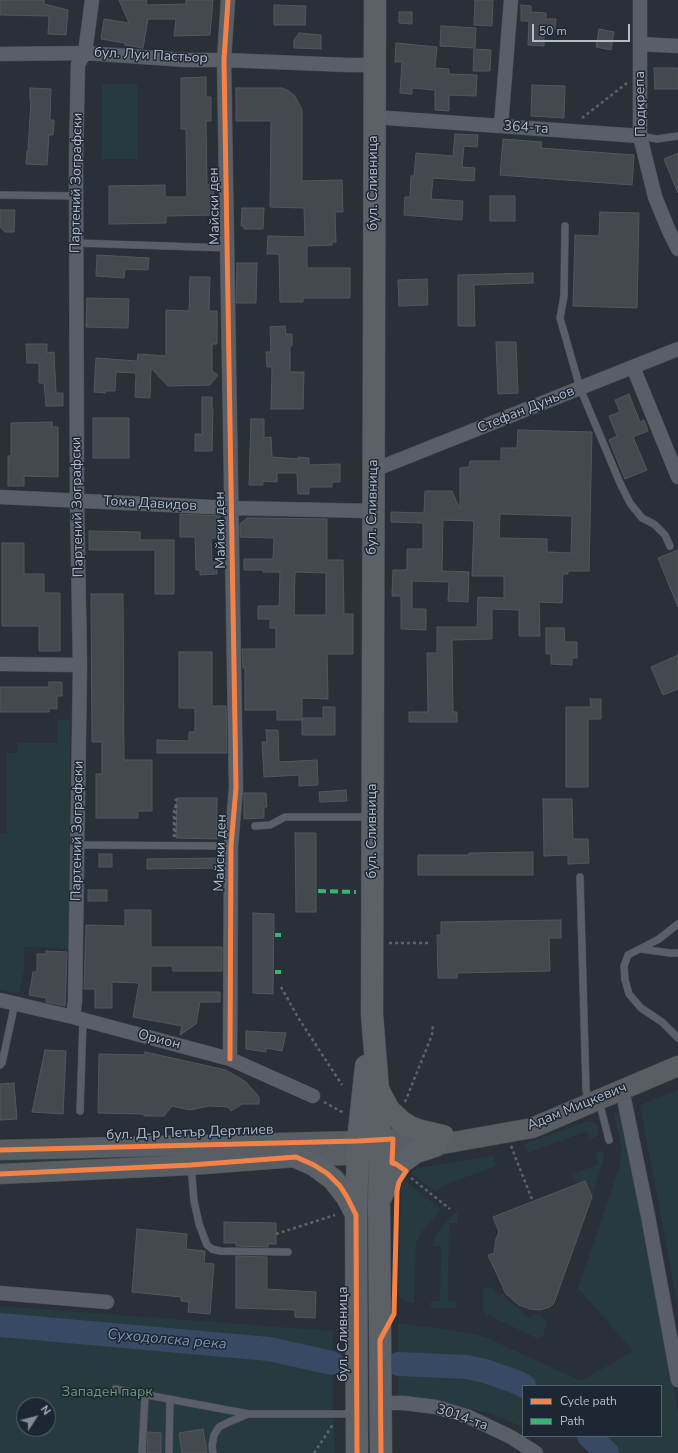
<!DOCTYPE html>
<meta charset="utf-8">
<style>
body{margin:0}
#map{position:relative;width:678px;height:1453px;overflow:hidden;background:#2a3038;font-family:"Nunito Sans",sans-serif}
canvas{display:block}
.legend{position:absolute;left:522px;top:1385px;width:140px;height:52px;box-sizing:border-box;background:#1d2633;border:1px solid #59626f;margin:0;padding:5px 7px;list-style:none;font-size:12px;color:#b4bcc9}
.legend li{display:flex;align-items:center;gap:8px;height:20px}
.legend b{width:20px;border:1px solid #59626f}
.north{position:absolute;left:16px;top:1397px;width:40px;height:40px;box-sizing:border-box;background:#1d2633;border:1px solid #59626f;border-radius:50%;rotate:54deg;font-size:11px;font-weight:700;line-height:16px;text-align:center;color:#b4bcc9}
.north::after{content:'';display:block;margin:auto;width:14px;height:18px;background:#848b96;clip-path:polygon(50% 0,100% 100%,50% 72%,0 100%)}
.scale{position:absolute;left:532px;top:24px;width:98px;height:18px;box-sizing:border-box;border:2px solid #b4bcc9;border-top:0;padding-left:5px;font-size:12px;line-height:14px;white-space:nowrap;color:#b4bcc9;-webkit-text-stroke:3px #1d2633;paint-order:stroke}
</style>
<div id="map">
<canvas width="678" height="1453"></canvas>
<ul class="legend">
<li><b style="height:5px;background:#f48246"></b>Cycle path</li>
<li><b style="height:5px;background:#33b770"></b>Path</li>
</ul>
<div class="north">N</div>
<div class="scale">50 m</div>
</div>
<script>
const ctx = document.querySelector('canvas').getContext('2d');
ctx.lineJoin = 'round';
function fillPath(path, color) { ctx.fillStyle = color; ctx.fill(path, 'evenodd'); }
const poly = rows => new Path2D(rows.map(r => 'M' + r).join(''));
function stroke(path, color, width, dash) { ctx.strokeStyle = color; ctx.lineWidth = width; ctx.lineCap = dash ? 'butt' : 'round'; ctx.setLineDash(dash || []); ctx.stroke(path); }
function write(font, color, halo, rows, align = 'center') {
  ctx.font = font + ' "Nunito Sans",sans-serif'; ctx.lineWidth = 3; ctx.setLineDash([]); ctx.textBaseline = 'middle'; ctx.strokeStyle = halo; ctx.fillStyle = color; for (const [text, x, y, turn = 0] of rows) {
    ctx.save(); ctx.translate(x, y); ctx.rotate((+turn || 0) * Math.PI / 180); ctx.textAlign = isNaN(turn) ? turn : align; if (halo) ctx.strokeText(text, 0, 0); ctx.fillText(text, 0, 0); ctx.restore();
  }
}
fillPath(poly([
 [102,84,137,84,137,159,102,159],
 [57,720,70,720,69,948,24,947,24,970,19,994,0,990,0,834,7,834,7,753,18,753,18,743,57,743],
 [678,1090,678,1307,640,1105],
 [620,1112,642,1216,678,1411,678,1453,592,1453,573,1436,661,1436,661,1386,523,1386,523,1427,488,1413,445,1403,399,1397,398,1323,459,1331,485,1337,581,1381,633,1351,578,1288,619,1169,622,1149,614,1114],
 [588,1121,593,1122,597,1125,599,1134,595,1137,590,1139,587,1131,528,1153,525,1144],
 [184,1150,191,1156,0,1164,0,1157],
 [600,1151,603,1151,604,1157,592,1197,577,1185,572,1174,599,1164,595,1153],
 [493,1156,496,1166,444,1185,436,1192,411,1173,417,1168],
 [404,1180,441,1209,420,1234,416,1244,414,1303,406,1302,402,1300,398,1294,401,1186],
 [458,1209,457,1223,449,1223,448,1301,457,1302,456,1308,431,1308,431,1301,440,1301,441,1246,432,1246,437,1233],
 [493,1287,497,1296,503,1294,509,1302,524,1312,523,1315,532,1318,532,1315,540,1315,547,1322,543,1336,536,1338,486,1314,483,1309,483,1289],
 [0,1306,333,1331,332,1363,335,1453,0,1453],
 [24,1405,48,1405,48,1429,24,1429]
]), '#273a3e');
stroke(poly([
 [0,1325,269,1349,332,1363],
 [399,1364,467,1367,485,1371,519,1383,524,1386],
 [589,1436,607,1453]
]), '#384963', 24);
const building = poly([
 [0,0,44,0,44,4,68,10,66,35,48,34,49,16,0,15,0,0],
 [119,0,147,0,146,5,186,4,186,0,213,0,210,35,174,36,176,19,148,19,143,48,125,45,125,43,101,39,104,19,129,23,119,0],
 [475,0,493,0,492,26,474,25,475,0],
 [274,5,306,6,305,25,274,25,274,5],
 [521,5,531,6,531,12,546,13,546,19,556,19,555,30,544,30,544,46,528,45,529,21,521,21,521,5],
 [399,12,412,12,412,24,399,23,399,12],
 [441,26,476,28,475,48,440,46,441,26],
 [599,29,614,32,611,50,596,47,599,29],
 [299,33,321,35,321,49,294,48,294,40,299,33],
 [396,43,437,47,435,68,449,69,449,74,477,75,476,96,449,95,449,111,435,110,435,90,412,88,412,94,400,93,402,62,395,62,396,43],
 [474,49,491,50,490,71,473,71,474,49],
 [654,68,678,68,678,89,655,89,654,68],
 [206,77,206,97,211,97,211,121,206,121,207,185,213,185,214,215,166,216,166,223,109,224,109,186,165,185,165,197,187,197,186,129,181,129,181,78,206,77],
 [532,85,565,86,564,118,531,116,532,85],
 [30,88,51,89,50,120,54,120,54,123,53,135,49,135,47,165,26,164,27,151,28,151,31,100,30,100,30,88],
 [236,88,282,88,289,91,295,96,302,110,302,181,342,180,343,212,335,212,336,242,332,242,332,245,307,246,307,268,350,268,350,298,303,298,303,302,280,302,279,254,267,254,268,236,305,237,304,208,270,207,271,121,236,121,236,88],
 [455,134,478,135,477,147,464,146,462,167,475,168,474,181,433,178,431,199,463,201,462,220,404,215,405,197,410,197,411,176,414,176,416,153,453,156,455,134],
 [503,139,542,142,541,148,634,155,632,185,500,175,503,139],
 [678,153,678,193,664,159,678,153],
 [490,196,515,196,515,221,490,221,490,196],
 [242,208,264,208,263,229,244,229,244,226,241,226,242,208],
 [0,210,15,210,14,232,5,232,0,227,0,210],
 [600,212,639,213,637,308,573,306,575,235,599,236,600,212],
 [97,255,149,258,148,270,125,269,124,278,96,276,97,255],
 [237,263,257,263,256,303,236,303,237,263],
 [533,273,533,283,474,285,475,326,458,326,458,275,533,273],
 [190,277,210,277,209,311,217,311,217,344,212,344,212,371,218,375,210,385,168,386,151,368,150,398,135,397,136,373,116,372,115,391,105,391,105,393,94,392,96,358,137,361,138,354,166,356,166,310,189,311,190,277],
 [427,279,428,305,399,306,398,280,427,279],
 [87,298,129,299,128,328,86,327,87,298],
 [285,326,286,334,292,334,292,346,290,346,290,372,304,372,303,409,271,409,272,367,267,367,266,352,271,352,270,327,285,326],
 [496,342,516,342,518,393,498,394,496,342],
 [26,344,47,344,47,353,54,352,56,393,63,393,63,406,46,406,44,383,39,383,39,363,27,363,26,344],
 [629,394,640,422,644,420,648,431,633,437,647,470,625,479,609,440,617,436,609,416,620,412,615,400,629,394],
 [202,397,212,397,212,408,213,408,212,451,195,451,195,434,202,434,202,397],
 [93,418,129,418,129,458,93,458,93,418],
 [251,419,264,419,264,438,271,437,272,457,298,459,298,457,309,458,309,465,340,464,340,482,332,482,332,487,309,487,309,494,298,494,297,473,277,473,277,482,263,481,263,485,249,485,251,419],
 [52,422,52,427,58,427,58,477,24,476,24,486,8,486,8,456,11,456,11,423,52,422],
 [518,430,592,432,589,571,568,571,568,574,563,574,562,603,539,602,540,636,519,636,519,610,492,609,492,639,452,640,453,712,457,712,457,722,409,722,409,712,428,712,427,653,437,653,437,627,477,627,478,597,504,598,504,576,472,576,474,521,443,520,442,571,469,572,468,602,448,601,449,582,412,581,412,609,426,609,426,630,401,629,401,596,392,596,393,570,407,570,407,549,423,549,423,523,391,522,391,512,424,513,425,491,452,491,460,509,460,468,469,467,470,461,501,461,501,448,517,448,518,430],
 [500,514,572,516,571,553,547,552,547,539,499,538,500,514],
 [180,514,220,516,220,521,223,521,223,538,211,538,212,562,217,562,217,574,200,575,200,570,196,570,195,537,180,537,180,514],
 [247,518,327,519,327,560,343,560,344,614,353,614,353,654,327,654,328,699,302,698,302,720,277,720,277,710,245,710,245,668,243,668,242,649,276,649,276,628,270,628,270,619,258,619,258,606,279,606,280,572,263,572,263,570,244,570,244,559,273,559,274,538,240,537,240,524,247,518],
 [295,572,326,573,326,615,294,615,295,572],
 [89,531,140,532,140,540,174,540,174,594,155,594,155,550,89,550,89,531],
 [2,543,24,543,24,574,44,574,44,593,60,593,60,651,39,651,39,626,2,626,2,543],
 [678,550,678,607,658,558,678,550],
 [91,594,123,594,124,760,152,760,152,811,138,811,138,818,96,818,96,774,102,774,102,742,92,742,91,594],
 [546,628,564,628,565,642,577,642,577,658,572,658,572,665,551,664,551,654,546,654,546,628],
 [179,652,212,652,212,706,226,706,227,753,157,753,157,740,189,741,189,732,195,732,195,708,179,708,179,652],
 [678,655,678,689,663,695,651,667,678,655],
 [49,682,62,682,62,696,57,696,57,709,49,708,49,712,0,712,0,687,49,687,49,682],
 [590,699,601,699,601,719,588,719,588,787,566,787,566,707,591,707,590,699],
 [323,707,335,707,335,735,302,735,302,718,323,718,323,707],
 [266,730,278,730,279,762,317,760,318,785,299,786,299,775,264,777,262,742,267,742,266,730],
 [346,790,347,801,320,802,319,792,346,790],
 [244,793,266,793,267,807,264,807,264,818,244,819,244,793],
 [177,798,217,798,217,839,176,838,177,798],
 [543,799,572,799,573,839,588,839,589,863,568,864,568,855,544,856,543,799],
 [295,833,316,833,316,912,296,912,295,833],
 [533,852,533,875,418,875,418,855,469,855,469,853,533,852],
 [99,854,112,854,112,867,99,867,99,854],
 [222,858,222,868,147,869,147,859,222,858],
 [88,890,107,890,107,901,88,901,88,890],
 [125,910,151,910,151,947,222,947,222,971,173,971,172,966,151,966,151,992,220,992,220,1002,200,1002,196,1024,180,1035,182,1026,133,1017,139,983,112,982,112,1008,95,1008,95,989,84,989,86,925,125,926,125,910],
 [253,913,274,914,273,994,253,993,253,913],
 [561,920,561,938,549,938,550,971,457,973,457,978,438,978,437,935,441,935,441,922,561,920],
 [46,951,67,952,65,1006,46,1002,46,998,29,995,33,972,37,972,37,954,46,954,46,951],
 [246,1031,286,1033,282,1051,266,1048,266,1052,246,1049,246,1031],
 [45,1050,66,1051,63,1114,32,1112,45,1050],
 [145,1052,226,1070,246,1082,259,1097,259,1104,242,1104,231,1111,228,1107,209,1106,190,1110,172,1106,164,1116,144,1116,144,1114,98,1113,99,1054,145,1055,145,1052],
 [14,1083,17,1119,0,1120,0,1084,14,1083],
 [585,1181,592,1197,554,1303,550,1307,540,1310,530,1309,519,1305,506,1294,488,1255,494,1253,496,1239,499,1232,493,1217,585,1181],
 [224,1222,276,1223,276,1244,268,1244,268,1247,236,1246,236,1243,224,1243,224,1222],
 [137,1229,187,1234,186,1249,205,1251,204,1263,214,1264,210,1314,188,1312,189,1302,181,1301,181,1297,132,1292,137,1229],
 [236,1256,267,1257,267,1289,316,1292,315,1318,295,1317,295,1310,236,1308,236,1256],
 [203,1429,207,1453,182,1453,179,1433,203,1429],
 [148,1432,161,1433,161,1453,147,1453,148,1432]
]);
fillPath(building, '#444950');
stroke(building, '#52575f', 1);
const lane = poly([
 [640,136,657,139,678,136],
 [0,195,76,196],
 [565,226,564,296,560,318,580,388,620,483,630,503,642,518,654,524,665,535,670,546],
 [76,243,228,248],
 [255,826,270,825,285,817,370,817],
 [78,845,231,846],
 [580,877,586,1089,588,1102],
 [678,924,659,939,628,955,624,966,625,980,629,994,641,1008,662,1022,678,1038],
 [641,949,670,953,678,953],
 [0,1065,2,1063,15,1003],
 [599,1101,609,1140],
 [80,1111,83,1020],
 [191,1165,194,1201,199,1224,207,1245,212,1249,220,1251,288,1252],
 [115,1389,249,1414,354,1414],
 [142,1453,145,1395],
 [169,1453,170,1399],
 [213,1453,212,1446,214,1435,219,1427,229,1422,248,1414]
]);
const street = poly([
 [228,0,224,60,236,788,231,846,230,1059],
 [640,0,640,136,655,197,669,231,678,249],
 [640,44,678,46],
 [0,54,85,53,186,60,224,60,348,65,374,65],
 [374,117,640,136],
 [501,126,511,0],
 [633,367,678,477],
 [374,470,678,349],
 [0,497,232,508,373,511],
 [0,664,80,665],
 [0,1000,73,1017,230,1059,313,1096],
 [73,1017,75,1001,80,665,77,500,76,159,78,64,85,53,92,0],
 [622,1089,648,1216,678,1380],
 [0,1293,107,1302],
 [381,1403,404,1403,436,1407,469,1417,511,1437,536,1453]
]);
const secondary = poly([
 [0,1150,358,1141,421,1137],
 [0,1174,191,1165,296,1157,392,1153,532,1128,678,1066]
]);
const primary = poly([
 [375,0,372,1014,378,1090,380,1139,379,1204,381,1453],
 [379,1091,389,1110,402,1122,410,1127,421,1131,443,1136],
 [296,1157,314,1165,333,1179,347,1197,356,1214],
 [381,1197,389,1180,402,1162,416,1152,435,1146],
 [357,1453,356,1215,358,1141,366,1066]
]);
stroke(lane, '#484c53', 8);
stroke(street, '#484c53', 15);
stroke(secondary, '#484c53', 21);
stroke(primary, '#484c55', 23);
stroke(poly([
 [582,118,627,83],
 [176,807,176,799],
 [174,837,174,807,176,807,175,837],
 [389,943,431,943],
 [281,987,299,1019,342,1085],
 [324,1102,344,1113],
 [405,1102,432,1035,433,1025],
 [511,1146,533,1202],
 [411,1178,450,1209],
 [276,1234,335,1215],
 [314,1453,334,1423]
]), '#5d636a', 2.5, [3, 3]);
stroke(lane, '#5a5e66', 7);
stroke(street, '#5a5e66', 14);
stroke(secondary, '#595d64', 20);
stroke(primary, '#5c6168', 22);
stroke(poly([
 [318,891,356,892],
 [275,935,281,935],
 [275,972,281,972]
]), '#33b770', 4, [8, 4]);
stroke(poly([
 [228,0,224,60,236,788,231,846,230,1059],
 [0,1150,358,1141,393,1139,392,1163,396,1164,406,1171,399,1182,397,1191,394,1314,380,1340,381,1453],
 [0,1174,191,1165,296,1157,314,1165,328,1174,340,1186,347,1197,356,1215,357,1453]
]), '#f48246', 5);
write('14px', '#b4bcc9', '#1d2633', [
 ["бул. Луи Пастьор",151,56,3],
 ["Подкрепа",641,104,-91],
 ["364-та",526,128,4],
 ["Партений Зографски",77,183,-89],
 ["бул. Сливница",374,183,-90],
 ["Майски ден",215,206,-91],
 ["Стефан Дуньов",526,410,-22],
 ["Тома Давидов",150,504,3],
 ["Партений Зографски",78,507,-91],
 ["бул. Сливница",373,507,-89],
 ["Майски ден",221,530,-91],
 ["Партений Зографски",78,831,-89],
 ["бул. Сливница",373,831,-90],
 ["Майски ден",221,853,-88],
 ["Орион",159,1040,15],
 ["Адам Мицкевич",577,1107,-22],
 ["бул. Д-р Петър Дертлиев",190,1133,-2],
 ["бул. Сливница",344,1334,-90],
 ["3014-та",462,1418,19]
]);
write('14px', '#6b9a76', '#1d2633', [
 ["Западен парк",107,1393]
]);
write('italic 15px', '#7c92b1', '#1d2633', [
 ["Суходолска река",167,1340,5]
]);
</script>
